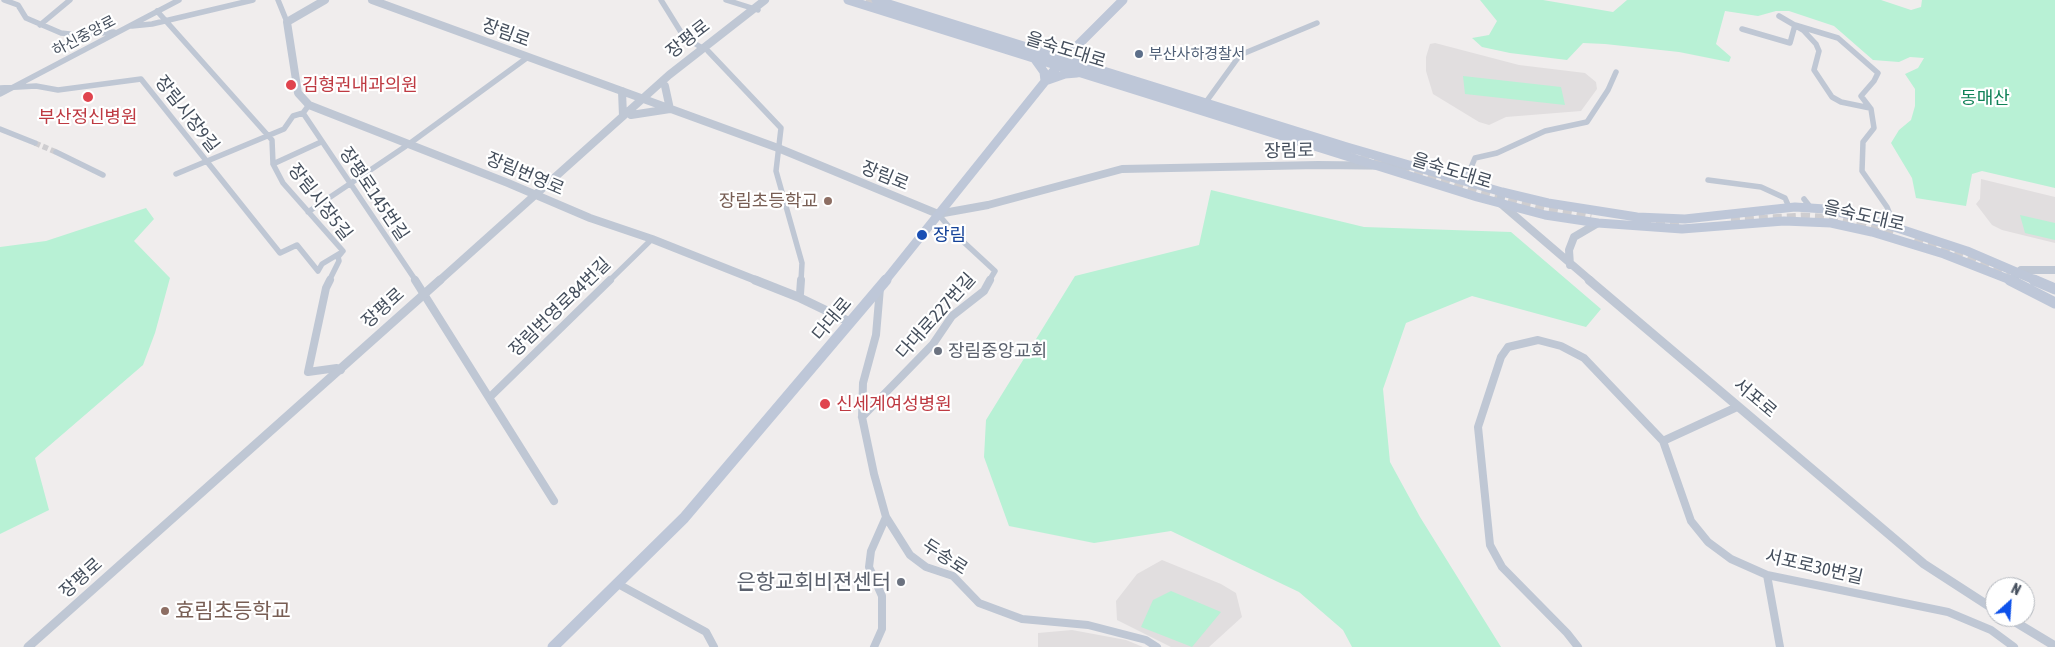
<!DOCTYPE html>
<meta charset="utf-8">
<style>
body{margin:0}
#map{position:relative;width:2055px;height:647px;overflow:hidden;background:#f0eded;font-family:"Asap Condensed",sans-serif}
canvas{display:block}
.north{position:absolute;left:1985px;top:577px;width:50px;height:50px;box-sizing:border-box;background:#fff;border:1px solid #b4b8be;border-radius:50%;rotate:26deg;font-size:14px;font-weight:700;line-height:20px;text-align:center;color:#444e5c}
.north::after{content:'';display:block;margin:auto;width:18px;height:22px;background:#0d51ea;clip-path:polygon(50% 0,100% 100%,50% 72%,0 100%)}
</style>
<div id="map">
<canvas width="2055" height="647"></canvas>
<div class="north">N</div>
</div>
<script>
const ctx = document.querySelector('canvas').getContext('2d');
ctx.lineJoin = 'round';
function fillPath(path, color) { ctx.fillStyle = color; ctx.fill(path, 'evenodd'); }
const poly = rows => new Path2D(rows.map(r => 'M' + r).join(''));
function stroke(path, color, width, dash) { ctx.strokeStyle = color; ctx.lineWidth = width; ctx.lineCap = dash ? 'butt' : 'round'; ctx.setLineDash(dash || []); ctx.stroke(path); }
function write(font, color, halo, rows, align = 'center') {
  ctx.font = font + ' "Asap Condensed","Noto Sans KR",sans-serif'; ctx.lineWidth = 4.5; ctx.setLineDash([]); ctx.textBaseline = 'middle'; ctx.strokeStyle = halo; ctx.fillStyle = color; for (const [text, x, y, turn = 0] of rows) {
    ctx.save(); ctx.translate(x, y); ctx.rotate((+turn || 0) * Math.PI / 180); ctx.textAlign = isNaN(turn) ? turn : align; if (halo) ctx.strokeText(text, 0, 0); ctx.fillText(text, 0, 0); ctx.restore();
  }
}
fillPath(poly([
 [1435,43,1519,65,1585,73,1596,82,1597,89,1581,111,1506,117,1489,125,1479,122,1433,94,1426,71,1426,57,1430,44],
 [1981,179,2055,197,2055,243,2002,230,1992,225,1976,204,1980,199],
 [1162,560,1221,584,1236,593,1242,617,1209,647,1171,647,1117,620,1116,601,1137,574],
 [1072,630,1126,640,1143,647,1038,647,1038,633]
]), '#e1dedf');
fillPath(poly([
 [1480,0,1543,0,1613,12,1627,0,1881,0,1911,10,1921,7,1922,0,2055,0,2055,188,1982,171,1972,174,1966,206,1916,198,1912,178,1891,143,1899,130,1911,120,1915,106,1915,89,1905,74,1918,68,1924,58,1910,57,1899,62,1873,60,1834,26,1789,11,1776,11,1758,16,1725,11,1716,44,1731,57,1729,62,1679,52,1605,44,1583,43,1567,60,1510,53,1482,47,1472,38,1489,35,1497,21],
 [1463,76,1561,87,1565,105,1465,94],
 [1211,190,1364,227,1511,232,1601,309,1586,327,1472,296,1406,323,1383,389,1390,462,1420,517,1501,647,1352,647,1343,630,1299,592,1171,531,1094,543,1009,526,984,457,986,420,1075,276,1199,245],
 [146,208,154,219,134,241,170,278,155,333,143,365,35,458,49,510,0,534,0,247,46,241],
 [2020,215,2055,223,2055,240,2025,233],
 [1171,591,1221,612,1192,647,1141,627,1153,600]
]), '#b8f1d5');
stroke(poly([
 [35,143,56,152]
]), '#cecdd0', 5.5, [5.5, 3]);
stroke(poly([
 [866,0,887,7],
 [1334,147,1498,198,1545,210,1591,218],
 [1642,221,1683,222],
 [1731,221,1803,217,1835,219,1864,226],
 [1858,221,1895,232],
 [1915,238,2010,274]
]), '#cecdd0', 9, [9, 5]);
stroke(poly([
 [4,0,18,5,26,18,61,33,78,35,114,32],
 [278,0,287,22],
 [661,0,684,37,704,49],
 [726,0,758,10],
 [157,11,272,140,273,164,283,183,343,251,338,257,339,261,329,281],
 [1779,16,1803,30,1816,44,1819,51,1814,70,1832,97,1841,102,1870,108],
 [40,25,70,0],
 [1795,25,1838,38,1878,73,1874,81,1861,96,1871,109,1874,128,1863,142,1862,171,1887,207,1895,227],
 [132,26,152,24,253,0],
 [1742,29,1790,43,1795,25],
 [708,51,781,128,776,171,802,263,801,281],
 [0,88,36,86,58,90,141,79,280,253,297,245,318,271,322,264,342,252],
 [0,94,179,0],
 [1206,102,1240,55,1317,23],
 [309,105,303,113,416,281],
 [0,129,35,143],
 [56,152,103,175],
 [273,164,321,142],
 [176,174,284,129,293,116,303,113],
 [1708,180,1761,187,1785,198,1789,207],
 [1465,182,1475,158,1497,153,1545,131,1587,122,1608,90,1616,72],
 [1804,199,1811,208],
 [308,212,409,144,528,57],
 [938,214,956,235,995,271,989,281],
 [609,281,652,239]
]), '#bfc7d4', 5.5);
stroke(poly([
 [330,280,326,288,308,372,337,368,341,370],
 [415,280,554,501],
 [880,288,876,335,863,383,862,417,874,474,886,517,910,555,926,567,953,576,979,603,1022,619,1088,625,1146,640,1157,647],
 [800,294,801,280],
 [490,397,610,280],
 [1737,407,1663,441,1691,521,1708,542,1731,559,1767,575,1948,612,1991,630,2014,647],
 [862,417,933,344,952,316,984,291,990,280],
 [1767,575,1780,647],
 [618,584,706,632,714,647],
 [874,647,882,629,882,596,869,567,871,551,886,517],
 [1578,647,1567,633,1502,567,1490,545,1478,427,1501,357,1508,347,1538,340,1561,346,1584,358,1663,441]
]), '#bfc7d4', 8);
stroke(poly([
 [325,0,287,22,298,93,309,105,508,183,590,218,652,239,758,281],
 [372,0,778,148,938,214,988,205,1122,169,1318,165,1408,166],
 [622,91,623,116],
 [631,115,670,109,665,86],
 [1502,192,1500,203,1591,281],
 [1570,265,1569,250,1574,237,1598,223],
 [2014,278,2021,270,2055,270],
 [439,281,669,75,765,0]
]), '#bfc7d4', 8);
stroke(poly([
 [755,280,798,297,850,322],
 [1589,280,1924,564,1995,610],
 [2007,617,2055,646],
 [28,647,440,280]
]), '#bfc7d4', 9);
stroke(poly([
 [848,0,1477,197,1545,215,1598,223,1682,229,1784,221,1831,223,1872,232,1944,254,2013,281],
 [876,0,1347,147,1502,192,1548,203,1637,217,1685,219,1795,207,1825,209,1873,220,1967,251,2037,281],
 [1034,58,1044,72,1045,81,1065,74,1077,73],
 [885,281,1059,64,1123,0]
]), '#bec7d8', 9);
stroke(poly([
 [2010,280,2055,303],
 [2034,280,2055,289],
 [553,647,684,518,886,280]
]), '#bec7d8', 11);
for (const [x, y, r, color] of [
 [1139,54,5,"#5c6f8a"],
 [291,85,6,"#e0444e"],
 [88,97,6,"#e0444e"],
 [828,201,5,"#8d6e63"],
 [922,235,6,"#1a4fb4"],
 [938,351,5,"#6b7280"],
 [825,404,6,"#e0444e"],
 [901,582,5,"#6b7280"],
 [165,611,5,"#8d6e63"]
]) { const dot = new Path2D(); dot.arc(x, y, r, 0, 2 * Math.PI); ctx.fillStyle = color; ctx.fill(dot); stroke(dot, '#fff', 2); }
write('15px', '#444e5c', '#fff', [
 ["하신중앙로",84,36,-28]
]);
write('15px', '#4e5e75', '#fff', [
 ["부산사하경찰서",1149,54]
], 'left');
write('18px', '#444e5c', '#fff', [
 ["장림로",506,33,20],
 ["장평로",688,39,-38],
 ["을숙도대로",1066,50,17],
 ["장림시장9길",187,114,52],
 ["장림로",1289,151,-1],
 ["을숙도대로",1452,171,17],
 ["장림번영로",525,174,23],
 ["장림로",885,176,22],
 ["장평로145번길",374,194,56],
 ["장림시장5길",320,202,52],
 ["을숙도대로",1864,216,13],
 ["장림번영로84번길",560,307,-44],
 ["장평로",383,308,-42],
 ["다대로227번길",936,316,-48],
 ["다대로",832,319,-50],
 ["서포로",1755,398,40],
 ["두송로",945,557,33],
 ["서포로30번길",1814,567,13],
 ["장평로",81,578,-42]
]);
write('18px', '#be3a42', '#fff', [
 ["김형권내과의원",302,85],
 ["부산정신병원",88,117,"center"],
 ["신세계여성병원",836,404]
], 'left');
write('18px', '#108258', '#fff', [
 ["동매산",1985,98]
]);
write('18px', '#785e54', '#fff', [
 ["장림초등학교",818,201]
], 'right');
write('18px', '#164399', '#fff', [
 ["장림",933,235]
], 'left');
write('18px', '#5b616d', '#fff', [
 ["장림중앙교회",948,351]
], 'left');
write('21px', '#5b616d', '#fff', [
 ["은항교회비젼센터",891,582]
], 'right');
write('21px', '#785e54', '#fff', [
 ["효림초등학교",175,611]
], 'left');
</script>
